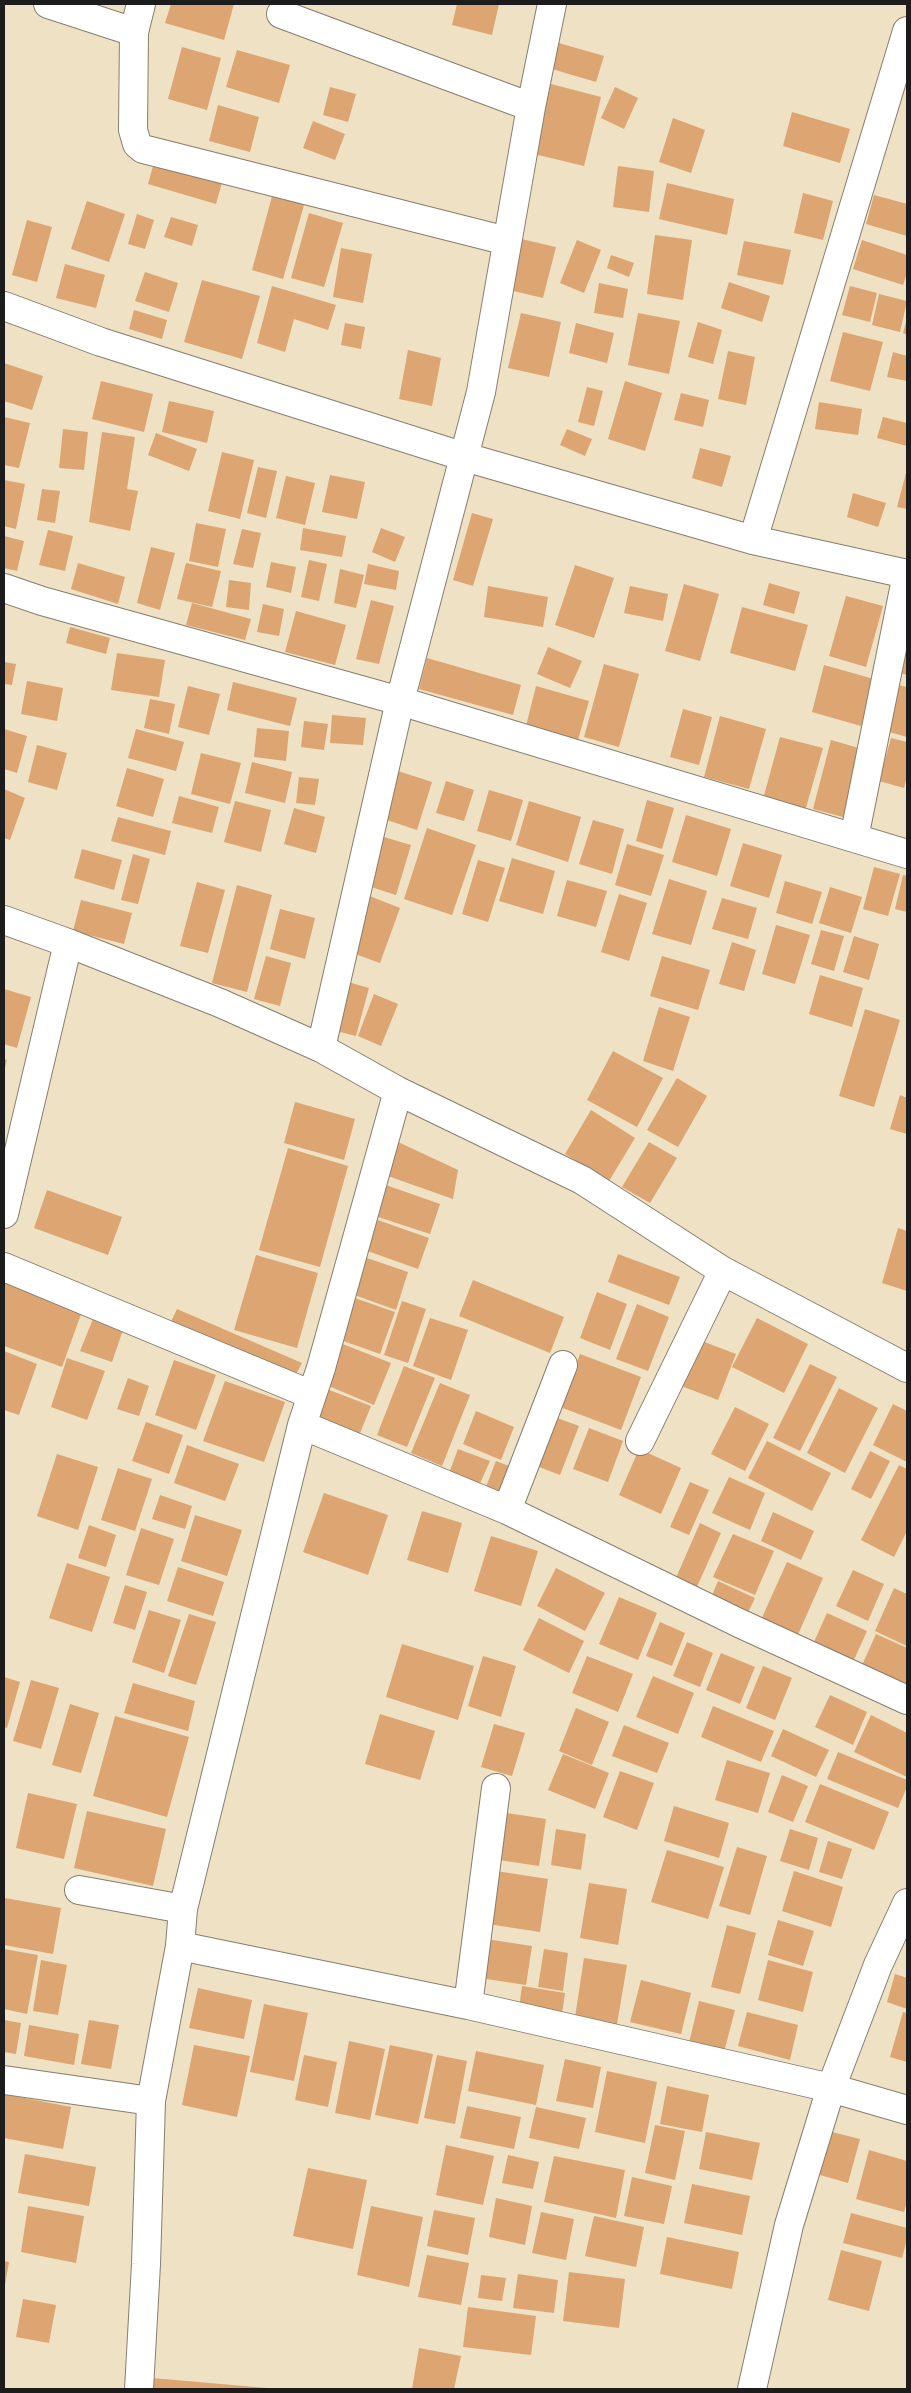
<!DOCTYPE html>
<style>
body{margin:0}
#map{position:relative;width:911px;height:2393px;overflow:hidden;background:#efe1c3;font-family:"IM FELL English",serif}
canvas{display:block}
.frame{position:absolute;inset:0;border:5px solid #1c1c1c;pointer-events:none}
</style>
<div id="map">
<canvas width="911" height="2393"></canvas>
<div class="frame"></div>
</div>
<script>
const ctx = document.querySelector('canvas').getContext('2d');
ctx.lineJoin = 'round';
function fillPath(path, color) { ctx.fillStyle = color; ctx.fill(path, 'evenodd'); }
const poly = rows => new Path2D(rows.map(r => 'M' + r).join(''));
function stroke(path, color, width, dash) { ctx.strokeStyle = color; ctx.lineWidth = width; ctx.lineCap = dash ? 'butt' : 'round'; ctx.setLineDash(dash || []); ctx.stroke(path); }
fillPath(poly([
 [171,4,234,4,224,40,165,23],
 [457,4,499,4,492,35,452,25],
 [559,43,604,56,596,82,552,69],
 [182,47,221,58,207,110,168,99],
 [237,50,290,65,279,103,226,87],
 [551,84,601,97,584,166,534,154],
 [330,87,356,94,348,122,323,115],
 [615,87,638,98,624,129,601,118],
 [218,105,259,117,250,152,209,141],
 [792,112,850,129,840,163,783,146],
 [673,118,705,130,691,173,659,162],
 [313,121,345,134,335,160,303,148],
 [155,159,223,179,216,204,148,184],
 [618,166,654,171,649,212,613,207],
 [667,183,734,199,727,235,659,219],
 [274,189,306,198,283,279,252,270],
 [803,193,833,201,823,240,794,233],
 [874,195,907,204,907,236,866,224],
 [87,201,125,214,109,262,71,249],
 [309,213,343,223,324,287,291,278],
 [137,214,154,220,145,249,128,244],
 [171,217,198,225,192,246,164,237],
 [27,220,52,227,37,282,12,275],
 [655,235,692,240,683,300,647,294],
 [517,238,556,247,543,298,505,289],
 [577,240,601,250,584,293,560,283],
 [862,240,907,255,907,273,903,285,853,269],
 [744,241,791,250,783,285,737,275],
 [341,248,372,254,363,303,333,297],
 [611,255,634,263,629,277,607,268],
 [65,264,105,275,96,308,56,298],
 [145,272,178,283,169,312,135,301],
 [202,280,260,296,242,359,184,342],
 [729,282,770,296,762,322,721,308],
 [599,283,628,289,623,318,594,313],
 [272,286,336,305,328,330,294,319,285,352,257,343],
 [850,286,877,293,870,322,842,315],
 [879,294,907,301,900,332,872,325],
 [134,310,167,320,162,339,129,329],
 [521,313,561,322,549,377,508,368],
 [638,313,680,321,669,374,628,365],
 [907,318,907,335,903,333],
 [698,322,722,330,713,364,688,357],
 [345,323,365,327,361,349,341,345],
 [576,323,614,333,607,363,569,353],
 [843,332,883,342,870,391,830,381],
 [408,350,441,358,432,406,399,399],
 [728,351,755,357,746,405,718,399],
 [893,352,907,356,907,381,887,377],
 [4,363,43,376,32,410,4,401],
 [101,381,153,394,144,432,92,419],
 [625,381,662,393,645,451,608,439],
 [587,387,603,391,594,426,578,422],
 [681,393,709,400,703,427,674,420],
 [169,401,214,411,207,443,162,432],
 [819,402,862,409,858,435,815,429],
 [4,417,30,423,19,468,4,465],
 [883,417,907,423,907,446,877,438],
 [63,429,88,432,84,470,59,468],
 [567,429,592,439,585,456,560,445],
 [102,432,135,437,127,489,138,491,130,531,89,522],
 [156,433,197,449,189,471,148,455],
 [700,448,731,456,722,487,692,478],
 [222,452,254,460,240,519,208,511],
 [258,467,277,471,266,518,247,513],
 [907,469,907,509,897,507],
 [330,475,365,482,357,519,322,512],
 [286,476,315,483,305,525,276,518],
 [4,480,25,484,16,529,4,526],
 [42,489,60,491,55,523,37,520],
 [853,493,886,503,878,527,847,517],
 [472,513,493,519,473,586,453,580],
 [196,523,226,529,218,567,189,561],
 [303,528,346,536,342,557,300,550],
 [381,528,405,537,395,562,372,552],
 [242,529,261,533,253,568,233,564],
 [48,530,73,536,65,571,39,565],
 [4,536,24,541,17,571,4,568],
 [151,547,175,553,160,610,137,603],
 [309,560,327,564,319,601,301,597],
 [271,562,296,567,291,593,266,587],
 [78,563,125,577,118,604,71,589],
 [186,563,221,571,212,607,177,599],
 [368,564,399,571,396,590,364,584],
 [575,565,614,578,594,638,555,625],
 [340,569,364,575,356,608,334,603],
 [229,580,251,583,249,610,226,607],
 [769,583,800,592,794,614,763,605],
 [684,584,719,594,700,661,665,651],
 [488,586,548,597,543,627,484,617],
 [630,586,668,594,663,621,624,613],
 [846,596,883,606,866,667,829,656],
 [371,600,394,606,379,664,356,659],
 [192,603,251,619,245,640,186,625],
 [263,604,284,609,279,636,257,632],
 [742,607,808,625,795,671,730,653],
 [296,611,346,625,335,665,285,652],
 [70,627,110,638,106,654,66,643],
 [907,639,907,675,893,671],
 [548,647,582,661,570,688,537,674],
 [117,653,165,660,159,697,111,690],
 [427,658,521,685,513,715,419,689],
 [4,662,16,664,12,685,4,684],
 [604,664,639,674,619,747,584,737],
 [824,665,874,679,861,726,812,712],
 [27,681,63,688,57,721,21,714],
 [233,682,297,698,290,726,227,710],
 [894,684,907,687,907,737,882,730],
 [188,686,220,694,209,735,178,727],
 [536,686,589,701,578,740,526,726],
 [150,699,175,704,169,734,144,728],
 [683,709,712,717,699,765,670,757],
 [332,715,366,718,363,745,330,743],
 [720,716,766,729,749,789,704,777],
 [304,721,328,724,324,750,301,747],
 [257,728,289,731,286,761,254,757],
 [4,729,27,736,17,773,4,769],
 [136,729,184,742,176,771,128,758],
 [780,737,823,748,805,811,763,799],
 [891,738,907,742,907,776,904,788,879,781],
 [831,740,862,749,843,817,813,809],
 [37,745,67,753,57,790,28,782],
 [201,753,241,763,230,804,191,794],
 [252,762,292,772,285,803,245,793],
 [127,768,164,779,153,817,116,806],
 [398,771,432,782,417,830,384,819],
 [299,777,319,779,315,805,296,803],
 [446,781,474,790,464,821,436,813],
 [4,789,25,798,10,840,4,838],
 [489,790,523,800,511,841,477,831],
 [179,796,219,807,212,833,172,823],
 [647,800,674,808,662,849,636,841],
 [235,801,271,810,261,852,224,842],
 [529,801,581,817,568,862,516,845],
 [294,808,325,817,316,853,284,844],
 [686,815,731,829,717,876,672,862],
 [118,817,171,831,165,855,111,841],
 [593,820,624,829,612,874,579,864],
 [427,828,476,845,452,915,404,899],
 [377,835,411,845,396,895,362,884],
 [743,843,782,855,769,898,730,886],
 [627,844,664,855,651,896,615,885],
 [82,849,122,860,114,890,74,878],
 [133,854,150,859,138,904,121,900],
 [512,858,555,871,543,914,499,901],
 [478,860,505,868,488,922,462,914],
 [874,867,900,874,888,916,863,909],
 [903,875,907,876,907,912,895,909],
 [669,879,707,891,691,945,652,934],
 [567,880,607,891,596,927,557,916],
 [785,881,822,892,812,924,776,913],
 [197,882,225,890,208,953,180,946],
 [237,885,272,895,247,992,212,983],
 [830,887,862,897,851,933,819,923],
 [619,894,647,903,629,961,601,952],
 [367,895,400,908,380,963,347,951],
 [722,898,757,908,748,939,712,929],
 [81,900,132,913,124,944,73,931],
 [280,909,315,918,305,959,270,949],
 [776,925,810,935,795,984,762,974],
 [821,930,844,936,834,971,811,964],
 [854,936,879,944,869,980,843,972],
 [732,942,756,950,744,991,719,984],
 [266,956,291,963,280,1006,254,999],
 [662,956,710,970,698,1010,650,996],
 [820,975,863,988,852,1027,809,1014],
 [341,980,369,988,356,1036,328,1029],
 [4,989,31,997,17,1048,4,1044],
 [374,994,398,1004,381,1046,358,1036],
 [659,1007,690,1017,673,1071,643,1061],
 [865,1009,900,1020,874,1107,839,1096],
 [613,1051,663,1078,637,1127,587,1100],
 [4,1059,7,1060,4,1072],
 [677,1078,707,1096,678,1147,647,1130],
 [900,1095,907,1098,907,1134,890,1129],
 [295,1102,355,1119,344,1160,284,1143],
 [591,1110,635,1138,609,1181,565,1154],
 [396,1141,458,1170,453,1199,385,1175],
 [649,1142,677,1158,650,1203,622,1187],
 [288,1148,348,1166,320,1267,259,1250],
 [383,1184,440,1204,430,1234,372,1215],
 [47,1190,122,1217,108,1255,34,1228],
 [372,1218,429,1238,418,1269,362,1249],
 [898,1228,907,1231,907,1291,882,1283],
 [618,1254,680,1277,669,1305,608,1282],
 [256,1255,318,1273,297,1348,234,1330],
 [361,1256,408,1272,396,1310,349,1293],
 [4,1277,84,1306,62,1367,4,1346],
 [473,1280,564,1317,550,1353,459,1316],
 [597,1292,627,1304,610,1350,580,1338],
 [349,1296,395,1312,380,1354,335,1338],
 [402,1301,426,1309,408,1363,384,1355],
 [637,1304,669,1317,648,1371,616,1359],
 [177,1309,302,1363,292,1382,167,1330],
 [95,1314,124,1327,112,1362,80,1351],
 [430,1318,468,1330,451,1380,413,1366],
 [757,1318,808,1344,784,1393,732,1367],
 [694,1338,736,1354,718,1400,676,1384],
 [335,1341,391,1363,374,1405,319,1382],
 [4,1351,37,1364,19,1415,4,1410],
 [580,1354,641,1377,621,1430,560,1407],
 [67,1358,105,1371,87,1420,51,1407],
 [174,1360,216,1375,196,1430,155,1415],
 [810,1364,837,1377,800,1451,773,1438],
 [404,1366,435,1378,407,1447,377,1435],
 [128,1378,149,1386,139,1416,117,1409],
 [225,1381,285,1402,264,1462,203,1441],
 [440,1383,470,1395,442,1466,411,1453],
 [319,1386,371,1406,358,1438,306,1417],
 [839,1388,878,1408,845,1473,807,1453],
 [893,1404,907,1411,907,1462,873,1445],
 [735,1407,769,1424,745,1471,711,1454],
 [476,1411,514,1427,501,1460,463,1444],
 [552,1416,579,1426,560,1475,534,1465],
 [146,1422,183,1435,169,1474,132,1461],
 [589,1428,623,1441,608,1482,573,1469],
 [767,1441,831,1473,812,1511,748,1478],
 [187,1445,239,1464,225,1501,174,1483],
 [458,1449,490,1461,478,1488,448,1476],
 [639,1449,681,1468,661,1514,619,1495],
 [870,1451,890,1461,871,1499,851,1489],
 [57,1454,98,1467,78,1530,37,1516],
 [496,1461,514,1468,500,1504,482,1497],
 [899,1465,907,1469,907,1531,894,1557,861,1540],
 [118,1468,152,1479,135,1531,101,1520],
 [729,1477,765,1493,750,1530,712,1513],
 [690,1482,709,1490,689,1535,670,1527],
 [324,1493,388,1515,368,1575,303,1552],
 [160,1495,192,1506,185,1529,152,1519],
 [422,1511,462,1523,448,1573,407,1560],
 [773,1512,814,1531,801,1560,761,1541],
 [195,1515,242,1530,227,1576,181,1561],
 [700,1523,721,1533,696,1589,675,1580],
 [89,1525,116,1535,106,1567,78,1558],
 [141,1528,174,1539,159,1585,126,1575],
 [733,1534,774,1551,755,1595,713,1577],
 [491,1536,538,1551,521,1606,474,1591],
 [787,1562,823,1578,796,1639,760,1622],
 [67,1563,110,1577,92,1632,49,1618],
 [178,1567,224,1582,213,1616,167,1601],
 [556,1568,605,1593,585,1631,537,1606],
 [853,1570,884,1584,868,1621,836,1606],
 [718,1581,755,1598,746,1617,710,1600],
 [125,1585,147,1592,135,1630,113,1623],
 [894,1588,907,1594,907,1646,875,1631],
 [619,1597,657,1613,638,1660,599,1644],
 [149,1610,181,1620,164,1673,132,1662],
 [827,1613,867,1631,849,1671,809,1653],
 [189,1614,216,1622,196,1685,168,1676],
 [539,1618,584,1641,569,1673,523,1650],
 [660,1622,685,1633,672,1666,646,1656],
 [876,1634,907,1648,907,1694,859,1672],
 [687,1642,713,1653,700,1687,673,1676],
 [402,1644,474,1666,458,1720,386,1697],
 [721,1653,755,1667,740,1704,706,1690],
 [483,1656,516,1666,501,1717,468,1706],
 [587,1656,633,1674,618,1712,572,1693],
 [763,1666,792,1678,775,1720,746,1708],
 [653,1676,694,1693,678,1734,636,1717],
 [4,1677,20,1682,7,1728,4,1727],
 [31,1680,59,1688,41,1749,13,1741],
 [133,1683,195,1701,188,1731,124,1713],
 [830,1695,867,1712,853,1745,815,1727],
 [70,1704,99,1713,81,1773,52,1765],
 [713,1706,774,1731,761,1762,701,1737],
 [576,1708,609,1722,592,1765,559,1751],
 [380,1714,435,1731,420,1780,365,1764],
 [871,1715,907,1733,907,1777,854,1752],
 [115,1716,189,1737,167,1817,93,1796],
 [494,1724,525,1733,512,1776,481,1767],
 [624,1725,669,1743,657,1773,612,1756],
 [783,1729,829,1750,816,1777,771,1756],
 [838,1752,907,1780,907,1787,898,1808,827,1779],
 [563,1754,609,1773,595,1809,548,1790],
 [727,1760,770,1773,758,1813,715,1800],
 [620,1771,654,1783,637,1830,603,1817],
 [782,1775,808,1786,793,1822,768,1812],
 [820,1784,889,1812,874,1850,805,1822],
 [28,1793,77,1804,64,1859,16,1848],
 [674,1806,729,1823,719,1858,664,1841],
 [87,1811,166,1829,153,1886,74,1868],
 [507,1813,546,1819,539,1866,499,1860],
 [556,1829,586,1834,581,1870,551,1865],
 [790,1829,818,1838,809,1870,780,1861],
 [828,1841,852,1849,842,1879,819,1872],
 [737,1847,767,1856,750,1915,719,1906],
 [667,1850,724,1867,708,1919,651,1902],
 [496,1871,548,1879,540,1932,488,1924],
 [794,1871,843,1887,831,1927,782,1911],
 [589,1883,627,1889,618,1945,580,1938],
 [5,1898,61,1908,53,1954,4,1945],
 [778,1920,814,1931,803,1966,768,1955],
 [727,1925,756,1933,740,1994,711,1987],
 [486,1939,532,1946,526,1985,480,1978],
 [4,1949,38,1955,27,2014,4,2009],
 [544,1949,568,1953,563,1991,538,1987],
 [584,1958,627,1965,616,2030,574,2024],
 [41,1960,67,1965,58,2015,33,2011],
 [768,1960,813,1972,803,2012,758,2000],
 [895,1974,907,1978,907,2009,887,2002],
 [641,1980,691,1993,681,2034,630,2022],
 [522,1986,565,1993,561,2021,518,2015],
 [198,1988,252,2000,244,2039,189,2028],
 [699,2001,735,2010,724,2052,689,2043],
 [264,2004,308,2013,294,2081,250,2072],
 [747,2012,798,2025,790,2060,738,2046],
 [903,2012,907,2013,907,2062,890,2057],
 [4,2020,21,2023,16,2054,4,2052],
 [89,2020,119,2025,111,2069,81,2064],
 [29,2025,79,2034,74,2065,24,2056],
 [349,2041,385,2049,370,2120,335,2113],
 [194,2045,250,2056,237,2117,182,2105],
 [390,2045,433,2054,418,2124,375,2115],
 [476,2051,544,2065,536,2105,468,2091],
 [304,2055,337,2062,328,2107,295,2100],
 [437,2055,467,2061,455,2124,424,2118],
 [565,2059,601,2067,593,2108,556,2101],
 [607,2071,657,2082,645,2143,595,2132],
 [667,2086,709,2095,702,2132,660,2124],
 [4,2094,71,2107,63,2149,4,2138],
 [467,2106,521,2117,514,2149,460,2138],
 [536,2107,586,2118,579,2149,529,2138],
 [655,2125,685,2131,675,2180,645,2173],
 [706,2132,760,2143,752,2180,699,2169],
 [832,2132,860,2139,848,2183,820,2175],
 [446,2145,494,2156,483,2205,436,2195],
 [869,2150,907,2161,907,2202,904,2212,856,2199],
 [25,2154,96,2167,89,2206,18,2193],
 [508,2155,539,2162,533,2189,502,2183],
 [554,2156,625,2170,616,2218,544,2202],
 [308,2168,367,2180,353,2249,293,2236],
 [632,2177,672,2186,664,2224,624,2216],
 [692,2184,750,2196,742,2235,684,2223],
 [496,2198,532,2206,525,2245,489,2237],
 [28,2206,84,2216,76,2263,21,2252],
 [371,2206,423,2217,409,2287,357,2275],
 [434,2210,475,2218,468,2255,427,2246],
 [541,2212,574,2219,566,2260,532,2253],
 [851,2213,907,2228,907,2239,902,2258,843,2243],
 [594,2216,644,2227,636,2267,585,2256],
 [667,2237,739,2252,732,2289,660,2274],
 [841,2250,882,2261,869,2311,828,2300],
 [427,2255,469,2263,461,2305,418,2297],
 [4,2261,9,2262,5,2285,4,2285],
 [569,2272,625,2279,619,2328,563,2321],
 [518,2274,558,2280,554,2313,513,2308],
 [481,2275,506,2278,502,2301,478,2298],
 [23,2299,56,2305,49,2343,16,2337],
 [468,2307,536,2316,531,2355,463,2347],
 [419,2348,461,2356,454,2389,412,2389],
 [141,2377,267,2388,267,2389,140,2389]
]), '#dca572');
const minor = poly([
 [48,4,134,32],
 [141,4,134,32,133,130,137,144,143,149,507,241],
 [281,14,531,107],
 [4,306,101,342,465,457,753,540,907,574],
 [753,540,907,31],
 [4,588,42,601,400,701,907,854],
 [854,838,907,574],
 [4,920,68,943,220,1003,321,1048,398,1091,582,1180,723,1271,907,1368],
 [321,1048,400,701,481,392,531,107,552,4],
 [4,1214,68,943],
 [4,1267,312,1395],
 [302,1425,507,1510,739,1623,907,1700],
 [640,1441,723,1271],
 [507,1510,563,1365],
 [79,1890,183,1909],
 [180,1946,468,2005,831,2088,907,2110],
 [468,2005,496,1788],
 [4,2080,151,2101],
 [139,2389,146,2264,151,2101,180,1946,183,1909,302,1425,321,1368,398,1091],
 [752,2389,789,2225,831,2088,878,1965,907,1903]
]);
stroke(minor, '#867e70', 30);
stroke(minor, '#fff', 28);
</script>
